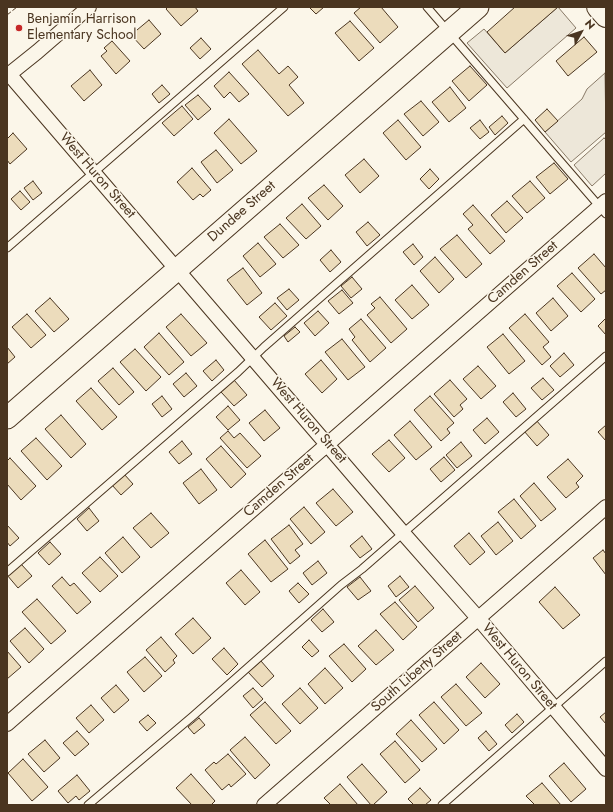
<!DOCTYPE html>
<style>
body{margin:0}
#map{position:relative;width:613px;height:812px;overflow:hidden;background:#fbf6e9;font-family:Jost,sans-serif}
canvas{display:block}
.frame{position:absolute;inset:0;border:8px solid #4a3520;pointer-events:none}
.north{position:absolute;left:561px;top:12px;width:40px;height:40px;-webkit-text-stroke:3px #fbf6e9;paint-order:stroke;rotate:50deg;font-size:11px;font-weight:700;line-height:16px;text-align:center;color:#4a3520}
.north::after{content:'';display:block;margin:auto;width:14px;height:18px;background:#4a3520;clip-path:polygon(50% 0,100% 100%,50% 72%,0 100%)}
</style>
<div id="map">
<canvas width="613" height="812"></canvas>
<div class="frame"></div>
<div class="north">N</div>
</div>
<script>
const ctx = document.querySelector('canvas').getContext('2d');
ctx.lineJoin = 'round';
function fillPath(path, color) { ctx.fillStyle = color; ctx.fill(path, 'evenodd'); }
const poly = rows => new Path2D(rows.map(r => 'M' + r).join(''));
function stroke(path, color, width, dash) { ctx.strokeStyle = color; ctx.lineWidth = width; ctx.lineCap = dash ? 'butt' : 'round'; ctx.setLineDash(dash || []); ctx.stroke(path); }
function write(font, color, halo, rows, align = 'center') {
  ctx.font = font + ' Jost,sans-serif'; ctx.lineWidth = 3; ctx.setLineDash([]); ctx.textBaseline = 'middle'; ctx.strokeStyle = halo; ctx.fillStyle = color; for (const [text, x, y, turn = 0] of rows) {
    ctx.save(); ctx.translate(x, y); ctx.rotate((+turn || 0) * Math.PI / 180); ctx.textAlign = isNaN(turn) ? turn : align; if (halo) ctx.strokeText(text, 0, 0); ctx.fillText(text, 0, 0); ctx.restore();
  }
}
const parking = poly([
 [558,7,576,28,507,88,467,43,484,29,505,53,558,7],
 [605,73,606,132,571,162,545,132,582,99,587,89,605,73],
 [604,138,606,140,606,173,592,186,574,165,604,138]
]);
fillPath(parking, '#ede7d9');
stroke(parking, '#887966', 1);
const building = poly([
 [168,7,195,7,198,11,181,26,166,9,168,7],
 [309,7,324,7,316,14,309,7],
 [361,7,381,7,398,27,380,43,354,13,361,7],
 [515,7,558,7,505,53,487,32,515,7],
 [149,20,161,34,144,49,131,35,149,20],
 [350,21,374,48,359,61,335,33,350,21],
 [584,37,597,52,568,76,556,61,584,37],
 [201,38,211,49,200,59,190,48,201,38],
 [112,41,130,61,116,74,101,56,107,51,104,48,112,41],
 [258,50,279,74,288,66,298,77,289,85,304,103,288,116,242,64,258,50],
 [470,66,487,85,469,101,452,81,470,66],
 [90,70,102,85,84,101,71,86,90,70],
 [229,72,249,94,239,102,230,92,224,98,214,86,229,72],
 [162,85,170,94,159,103,152,94,162,85],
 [450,87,466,108,449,122,432,102,450,87],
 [198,95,211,109,198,120,185,105,198,95],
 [421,101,439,122,423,136,404,114,421,101],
 [182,106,193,119,174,136,162,123,182,106],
 [547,109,558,121,545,132,535,120,547,109],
 [502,116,508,123,495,135,489,127,502,116],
 [229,119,257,151,241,164,214,133,229,119],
 [398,120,421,147,406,160,383,133,398,120],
 [480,120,489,132,480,139,470,128,480,120],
 [13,133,27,149,10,164,7,160,7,139,13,133],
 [216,150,233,170,217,183,201,162,216,150],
 [364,159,379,176,360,193,345,175,364,159],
 [554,163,568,179,550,194,536,177,554,163],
 [192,168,211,190,203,197,200,194,193,200,177,182,192,168],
 [430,169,439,179,429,189,420,179,430,169],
 [33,181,42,193,33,200,24,188,33,181],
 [530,181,545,198,527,213,512,196,530,181],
 [324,185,343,206,328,220,308,198,324,185],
 [20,191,30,202,21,210,11,199,20,191],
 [507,201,523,218,506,233,491,215,507,201],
 [302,204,321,226,306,239,286,218,302,204],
 [473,205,505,241,490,254,468,229,473,225,463,214,473,205],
 [368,222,380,235,367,246,356,232,368,222],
 [280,224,299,245,283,258,264,237,280,224],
 [457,235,482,264,466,278,440,249,457,235],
 [258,243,276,264,260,277,243,256,258,243],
 [413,244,423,257,414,265,403,252,413,244],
 [331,250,341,262,330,272,320,260,331,250],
 [594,254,606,268,606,290,601,294,578,268,594,254],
 [435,257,454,279,439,293,420,271,435,257],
 [243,268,262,293,247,305,227,280,243,268],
 [572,273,595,299,581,312,557,286,572,273],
 [352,277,362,289,351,298,341,286,352,277],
 [412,285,429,305,412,319,395,300,412,285],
 [289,289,299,300,287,310,277,298,289,289],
 [342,290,353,303,339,314,328,301,342,290],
 [380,297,407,329,391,343,367,315,375,308,371,304,380,297],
 [50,298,69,319,54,332,35,311,50,298],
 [553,298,568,316,551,331,536,313,553,298],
 [275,303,287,316,271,330,259,317,275,303],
 [318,311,329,323,315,336,304,323,318,311],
 [27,314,46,335,31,348,12,327,27,314],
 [181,314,207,343,191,356,166,327,181,314],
 [525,314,549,342,543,347,551,357,542,365,509,328,525,314],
 [606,318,606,335,598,326,606,318],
 [361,319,386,348,370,362,352,340,355,337,349,329,361,319],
 [295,327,300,332,288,342,284,336,295,327],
 [159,333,184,362,169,375,144,347,159,333],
 [503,334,525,361,509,374,487,347,503,334],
 [342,339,365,367,348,380,325,352,342,339],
 [7,347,15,357,7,364,7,347],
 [135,349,161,377,146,391,120,362,135,349],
 [564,353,574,365,560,377,550,366,564,353],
 [216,360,224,370,212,381,203,371,216,360],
 [321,360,337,379,322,393,305,374,321,360],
 [478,366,496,386,481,399,463,379,478,366],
 [113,368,134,392,119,405,98,381,113,368],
 [186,373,197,386,184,397,173,384,186,373],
 [543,378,554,390,542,400,531,388,543,378],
 [234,380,247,395,234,406,221,392,234,380],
 [450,380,467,399,460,405,463,409,454,417,434,394,450,380],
 [91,388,117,417,102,430,76,401,91,388],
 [513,393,526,409,516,417,503,402,513,393],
 [162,396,172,409,162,417,152,404,162,396],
 [430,396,454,423,447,429,450,433,441,441,414,410,430,396],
 [228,406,240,420,228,430,216,417,228,406],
 [265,410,280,428,264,441,249,423,265,410],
 [61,415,86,444,71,458,45,429,61,415],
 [487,418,499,432,485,444,473,430,487,418],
 [536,420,549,435,537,446,524,431,536,420],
 [410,421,432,447,416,460,394,435,410,421],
 [606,425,606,441,598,432,606,425],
 [228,431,234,438,240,433,261,456,247,468,220,438,228,431],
 [36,438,62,466,47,480,21,451,36,438],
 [389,440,405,458,389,472,372,454,389,440],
 [182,441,192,454,179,464,169,452,182,441],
 [461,442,472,456,457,468,446,455,461,442],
 [221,446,246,474,231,488,206,459,221,446],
 [444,457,455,470,441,482,430,469,444,457],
 [10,458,36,486,21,500,7,484,7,461,10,458],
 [568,459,583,476,576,483,579,487,566,498,547,477,568,459],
 [201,469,217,490,199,504,183,483,201,469],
 [124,474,133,484,121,495,112,485,124,474],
 [534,483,556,509,541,521,520,496,534,483],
 [333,489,353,512,336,526,316,503,333,489],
 [514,499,536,526,521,539,498,512,514,499],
 [304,507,325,532,311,544,290,519,304,507],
 [89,508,99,521,87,531,77,519,89,508],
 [151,513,169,533,151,548,133,528,151,513],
 [498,522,513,541,496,555,481,536,498,522],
 [7,525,19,538,10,546,7,542,7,525],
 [289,525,303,544,295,550,300,556,290,564,271,539,289,525],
 [469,533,485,552,470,565,454,546,469,533],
 [362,536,372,549,360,558,350,546,362,536],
 [123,537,140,557,122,573,105,553,123,537],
 [265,540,288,569,271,582,248,554,265,540],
 [50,542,61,554,49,565,38,553,50,542],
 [603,550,606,554,606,575,593,558,603,550],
 [100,557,118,576,100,592,82,573,100,557],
 [318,561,327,573,312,585,303,573,318,561],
 [21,564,32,576,18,588,7,575,21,564],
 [241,570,260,592,245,605,226,583,241,570],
 [400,576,409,587,396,597,388,586,400,576],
 [62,577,70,586,74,583,91,602,77,614,52,586,62,577],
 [360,577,371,591,358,600,347,587,360,577],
 [298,583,309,594,299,603,289,591,298,583],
 [415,586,434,608,418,622,399,600,415,586],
 [555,587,580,615,563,629,539,602,555,587],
 [37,599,66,631,51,644,22,612,37,599],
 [395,602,417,627,403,640,380,614,395,602],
 [323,609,334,622,322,632,311,620,323,609],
 [193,618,211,638,193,654,175,634,193,618],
 [25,628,44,649,29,663,10,641,25,628],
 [376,630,394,650,376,665,358,646,376,630],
 [161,637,177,656,173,660,175,663,165,672,146,650,161,637],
 [309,640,319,651,312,657,302,647,309,640],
 [344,644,366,669,352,682,329,656,344,644],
 [224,648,238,664,227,675,212,659,224,648],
 [7,651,21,667,7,679,7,651],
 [145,657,162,676,144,692,127,672,145,657],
 [261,661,274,676,262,687,248,672,261,661],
 [481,663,500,684,485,698,466,677,481,663],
 [325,668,343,688,325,704,308,684,325,668],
 [456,684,482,713,466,726,441,697,456,684],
 [116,685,129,700,114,713,101,698,116,685],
 [253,688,263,699,253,708,243,696,253,688],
 [300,688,318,708,300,724,282,704,300,688],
 [265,702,291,731,276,744,250,715,265,702],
 [434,702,459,730,444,744,419,715,434,702],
 [91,705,104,720,89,733,76,718,91,705],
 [606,712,606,724,600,717,606,712],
 [517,714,524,722,512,733,505,725,517,714],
 [148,715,156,723,147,731,139,722,148,715],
 [199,718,205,725,194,734,188,727,199,718],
 [411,720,437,749,422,762,396,734,411,720],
 [77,731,89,744,75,756,63,743,77,731],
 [486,731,497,744,489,751,478,738,486,731],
 [245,737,270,765,255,779,230,750,245,737],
 [45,740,60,758,44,772,28,754,45,740],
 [395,741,420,770,405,783,380,754,395,741],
 [228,754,246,774,231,787,229,784,222,790,205,770,214,762,216,764,228,754],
 [23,759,48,787,32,801,8,773,23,759],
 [564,763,586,789,571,802,549,776,564,763],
 [362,764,387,792,373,805,371,805,347,777,362,764],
 [191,774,215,801,211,805,192,805,176,788,191,774],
 [77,775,90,791,79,800,76,796,68,803,58,791,77,775],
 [542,783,561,805,535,805,526,796,542,783],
 [340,784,358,805,331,805,324,798,340,784],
 [420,788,431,800,425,805,414,805,408,799,420,788]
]);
fillPath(building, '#ecdcbc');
stroke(building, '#4a3520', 1);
const lane = poly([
 [427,7,606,214],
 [7,248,284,7],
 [7,572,238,372,264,347,524,119],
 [88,805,193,716,341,585,362,569,606,356],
 [442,805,606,661]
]);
const street = poly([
 [9,74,403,533,478,618,606,769],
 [7,76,37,52,89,7],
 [7,724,606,201],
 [264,805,606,507]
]);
const secondary = poly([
 [7,418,478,7]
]);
const primary = poly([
 [598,7,606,16]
]);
stroke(lane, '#4a3520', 9);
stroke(street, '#4a3520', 16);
stroke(secondary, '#4a3520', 23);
stroke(primary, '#4a3520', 24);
stroke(lane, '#fbf6e9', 7);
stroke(street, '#fbf6e9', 14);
stroke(secondary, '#fbf6e9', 21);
stroke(primary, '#fbf6e9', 22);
stroke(poly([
 [7,15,17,7]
]), '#4a3520', 1, [5, 2]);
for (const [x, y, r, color] of [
 [19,28,4,"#c62828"]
]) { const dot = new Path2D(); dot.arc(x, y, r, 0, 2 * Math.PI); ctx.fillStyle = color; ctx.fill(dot); stroke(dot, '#fbf6e9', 1.5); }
write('14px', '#4a3520', '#fbf6e9', [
 ["Benjamin Harrison",27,20],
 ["Elementary School",27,36]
], 'left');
write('14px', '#4a3520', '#fbf6e9', [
 ["West Huron Street",97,176,49],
 ["Dundee Street",242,212,-41],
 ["Camden Street",523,273,-41],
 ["West Huron Street",308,421,49],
 ["Camden Street",279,486,-41],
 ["West Huron Street",519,667,50],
 ["South Liberty Street",417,672,-41]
]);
</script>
